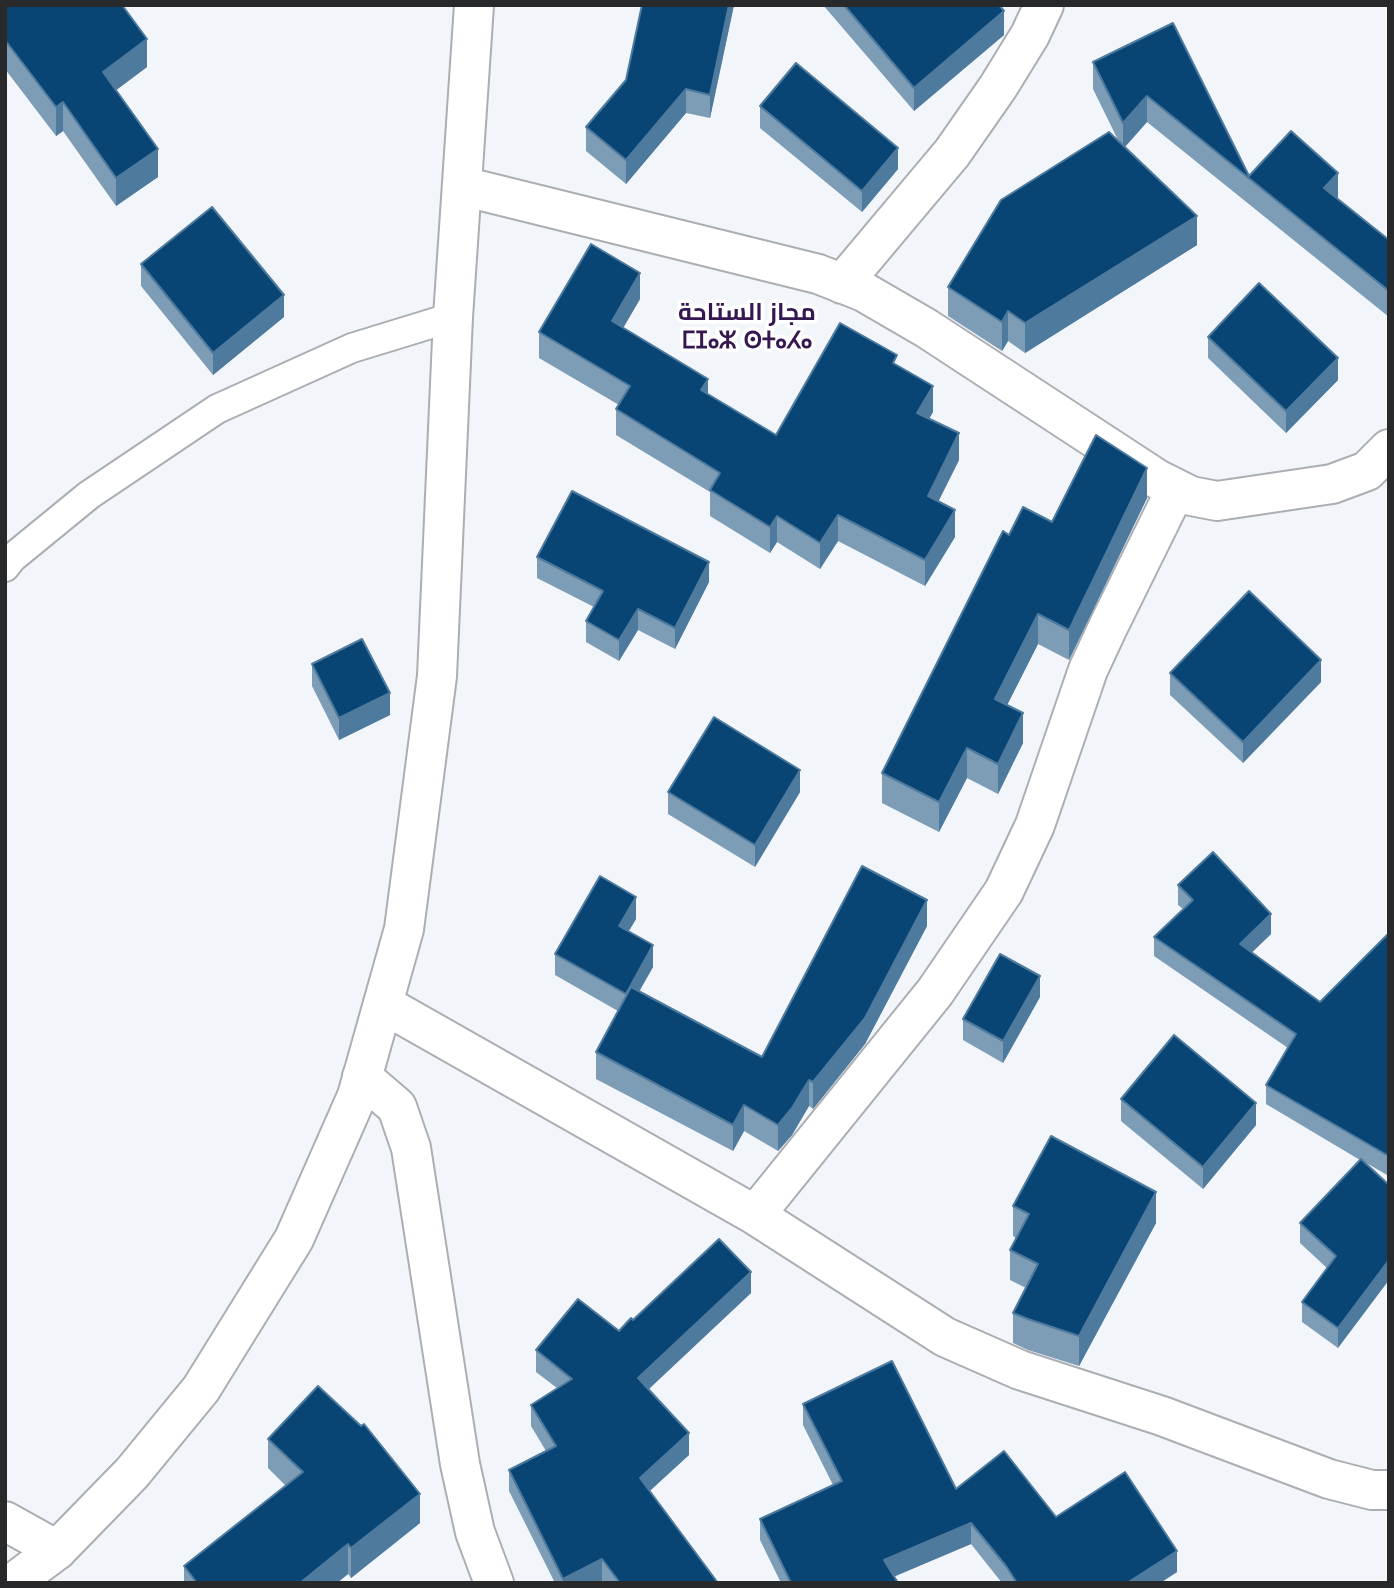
<!DOCTYPE html>
<meta charset="utf-8">
<style>
body{margin:0}
#map{position:relative;width:1394px;height:1588px;overflow:hidden;background:#f2f5f9;font-family:Helvetica,sans-serif}
canvas{display:block}
.frame{position:absolute;inset:0;border:7px solid #27292a;pointer-events:none}
</style>
<div id="map">
<canvas width="1394" height="1588"></canvas>
<div class="frame"></div>
</div>
<script>
const ctx = document.querySelector('canvas').getContext('2d');
ctx.lineJoin = 'round';
const poly = rows => new Path2D(rows.map(r => 'M' + r).join(''));
function stroke(path, color, width, dash) { ctx.strokeStyle = color; ctx.lineWidth = width; ctx.lineCap = dash ? 'butt' : 'round'; ctx.setLineDash(dash || []); ctx.stroke(path); }
function fillPath(path, color) { ctx.fillStyle = color; ctx.fill(path, 'evenodd'); }
function write(font, color, halo, rows, align = 'center') {
  ctx.font = font + ' Helvetica,Cairo,"Noto Sans Tifinagh",sans-serif'; ctx.lineWidth = 7; ctx.setLineDash([]); ctx.textBaseline = 'middle'; ctx.strokeStyle = halo; ctx.fillStyle = color; for (const [text, x, y, turn = 0] of rows) {
    ctx.save(); ctx.translate(x, y); ctx.rotate((+turn || 0) * Math.PI / 180); ctx.textAlign = isNaN(turn) ? turn : align; if (halo) ctx.strokeText(text, 0, 0); ctx.fillText(text, 0, 0); ctx.restore();
  }
}
const service = poly([
 [5,567,12,558,89,495,217,409,352,348,453,317]
]);
const minor = poly([
 [462,186,818,274,864,292,926,328,1157,479,1191,496,1217,501,1332,484,1367,471,1389,449],
 [842,284,952,153,998,87,1030,35,1044,5],
 [383,1004,755,1215,935,992,1004,891,1035,825,1088,670,1108,627,1176,489],
 [362,1077,397,1107,411,1148,460,1464,475,1532,494,1583],
 [755,1215,945,1337,1020,1370,1162,1416,1329,1479,1372,1490,1389,1490],
 [5,1521,57,1550]
]);
const secondary = poly([
 [13,1583,57,1550,132,1473,201,1389,294,1239,357,1096,404,929,437,676,453,317,474,5]
]);
stroke(service, '#abaeb2', 32);
stroke(minor, '#abaeb2', 42);
stroke(secondary, '#abaeb2', 42);
stroke(service, '#fff', 28);
stroke(minor, '#fff', 38);
stroke(secondary, '#fff', 38);
fillPath(poly([
 [5,5,147,67,116,90,158,177,116,206,63,131,56,136,5,69],
 [734,5,710,118,686,113,626,184,586,151,586,127],
 [823,5,999,5,1004,35,914,111],
 [1173,23,1249,176,1338,199,1389,240,1389,317,1147,122,1125,147,1197,245,1025,353,1008,341,1002,351,948,316,948,287,1119,142,1093,89,1093,62],
 [760,106,898,169,862,212,760,128],
 [1389,108,1389,132,1387,131,1387,109],
 [141,264,284,317,213,375,141,286],
 [640,299,623,328,708,395,776,435,897,365,933,412,929,419,959,460,938,502,955,537,925,586,838,541,820,569,777,542,770,553,710,516,710,492,616,435,616,409,619,405,539,358,539,332],
 [1208,337,1338,380,1286,433,1208,358],
 [1147,498,1069,660,1038,644,1007,705,1023,743,998,794,967,778,939,832,882,803,882,773,1009,535,1052,522],
 [537,557,709,582,675,649,638,630,619,661,586,642,586,621,594,607,537,578],
 [312,664,390,715,339,740,312,686],
 [1170,673,1321,682,1243,763,1170,695],
 [668,792,800,792,755,867,668,814],
 [1178,885,1271,934,1251,953,1320,1002,1389,938,1387,1175,1363,1161,1338,1348,1302,1322,1302,1302,1327,1268,1300,1243,1300,1223,1360,1160,1266,1104,1266,1085,1288,1048,1154,956,1154,937,1183,909,1178,905],
 [636,919,629,931,653,967,639,991,762,1057,927,926,865,1044,813,1109,809,1106,792,1135,778,1151,744,1131,733,1151,596,1079,596,1052,618,1011,555,975,555,954],
 [1040,997,1003,1063,963,1040,963,1019],
 [1121,1099,1256,1125,1203,1189,1121,1121],
 [1013,1206,1156,1223,1079,1366,1028,1350,1013,1343,1013,1313,1026,1288,1010,1280,1010,1250,1016,1238,1013,1236],
 [751,1293,649,1389,689,1455,649,1491,718,1583,604,1583,602,1581,598,1583,555,1583,509,1491,509,1470,546,1451,531,1426,531,1405,557,1388,536,1372,536,1350,619,1331,633,1320],
 [1389,1396,1389,1419,1388,1418],
 [803,1404,956,1489,1056,1517,1177,1572,1160,1583,1002,1583,971,1544,894,1576,898,1583,781,1583,760,1540,760,1519,833,1485,803,1425],
 [268,1439,420,1523,351,1578,348,1574,337,1583,184,1583,184,1566,286,1486,268,1468]
]), '#7d9db7');
fillPath(poly([
 [729,5,734,5,710,118,710,95],
 [1004,11,1004,35,914,111,914,88],
 [147,39,147,67,103,100,103,72],
 [686,89,686,113,626,184,626,160],
 [1147,96,1147,122,1123,149,1123,123],
 [63,102,63,131,56,136,56,107],
 [898,148,898,169,862,212,862,191],
 [158,149,158,177,116,206,116,178],
 [1338,173,1338,199,1324,188],
 [1197,216,1197,245,1025,353,1025,323],
 [640,273,640,299,612,347,612,321],
 [284,295,284,317,213,375,213,353],
 [1008,311,1008,341,1002,351,1002,322],
 [1338,358,1338,380,1286,433,1286,411],
 [708,379,708,405,701,390],
 [933,386,933,412,917,439,917,413],
 [959,433,959,460,928,522,928,496],
 [1147,468,1147,498,1069,660,1069,630],
 [955,510,955,537,925,586,925,560],
 [838,515,838,541,820,569,820,543],
 [777,516,777,542,770,553,770,527],
 [709,562,709,582,675,649,675,628],
 [638,609,638,630,619,661,619,640],
 [1038,614,1038,644,995,729,995,699],
 [1321,660,1321,682,1243,763,1243,742],
 [390,693,390,715,339,740,339,718],
 [1023,713,1023,743,998,794,998,764],
 [967,748,967,778,939,832,939,802],
 [800,770,800,792,755,867,755,845],
 [636,897,636,919,619,947,619,926],
 [927,900,927,926,865,1044,813,1109,813,1082],
 [1271,914,1271,934,1240,964,1240,944],
 [653,945,653,967,626,1015,626,994],
 [1040,976,1040,997,1003,1063,1003,1041],
 [809,1080,809,1106,792,1135,778,1151,778,1125],
 [1256,1103,1256,1125,1203,1189,1203,1167],
 [744,1105,744,1131,733,1151,733,1125],
 [1389,1154,1389,1173,1387,1175,1387,1155],
 [1156,1192,1156,1223,1079,1366,1079,1336],
 [1389,1260,1389,1280,1338,1348,1338,1328],
 [751,1272,751,1293,638,1399,638,1378],
 [689,1433,689,1455,640,1500,640,1478],
 [420,1494,420,1523,351,1578,351,1548],
 [971,1523,971,1544,884,1581,884,1560],
 [348,1544,348,1574,337,1583,300,1583],
 [1177,1551,1177,1572,1160,1583,1127,1583],
 [602,1559,602,1581,598,1583,563,1583,563,1579]
]), '#4e7a9d');
const building = poly([
 [5,5,122,5,147,39,103,72,158,149,116,178,63,102,56,107,5,40,5,5],
 [642,5,729,5,710,95,686,89,626,160,586,127,626,80,642,5],
 [844,5,999,5,1004,11,914,88,844,5],
 [1173,23,1249,176,1291,131,1338,173,1324,188,1389,240,1389,291,1147,96,1123,123,1093,62,1173,23],
 [796,63,898,148,862,191,760,106,796,63],
 [1109,132,1197,216,1025,323,1008,311,1002,322,948,287,1001,200,1109,132],
 [212,207,284,295,213,353,141,264,212,207],
 [591,244,640,273,612,321,708,379,701,390,776,435,840,323,897,355,893,363,933,386,917,413,959,433,928,496,955,510,925,560,838,515,820,543,777,516,770,527,710,490,720,473,616,409,630,386,539,332,591,244],
 [1259,283,1338,358,1286,411,1208,337,1259,283],
 [1096,435,1147,468,1069,630,1038,614,995,699,1023,713,998,764,967,748,939,802,882,773,1003,531,1009,535,1023,507,1052,522,1096,435],
 [572,491,709,562,675,628,638,609,619,640,586,621,603,591,537,557,572,491],
 [1249,591,1321,660,1243,742,1170,673,1249,591],
 [362,639,390,693,339,718,312,664,362,639],
 [714,717,800,770,755,845,668,792,714,717],
 [1213,852,1271,914,1240,944,1320,1002,1387,935,1389,938,1389,1154,1387,1155,1266,1085,1296,1034,1154,937,1193,900,1178,885,1213,852],
 [862,866,927,900,865,1018,813,1082,809,1080,792,1108,778,1125,744,1105,733,1125,596,1052,631,987,762,1057,862,866],
 [600,876,636,897,619,926,653,945,626,994,555,954,600,876],
 [1000,954,1040,976,1003,1041,963,1019,1000,954],
 [1174,1035,1256,1103,1203,1167,1121,1099,1174,1035],
 [1051,1136,1156,1192,1079,1336,1028,1319,1013,1313,1038,1264,1010,1250,1029,1214,1013,1206,1051,1136],
 [1361,1159,1389,1185,1389,1260,1338,1328,1302,1302,1336,1256,1300,1223,1361,1159],
 [719,1239,751,1272,638,1378,689,1433,640,1478,718,1583,620,1583,602,1559,563,1579,509,1470,556,1446,531,1405,572,1379,536,1350,578,1299,619,1331,631,1318,633,1320,719,1239],
 [892,1361,956,1489,1004,1451,1056,1517,1125,1472,1177,1551,1127,1583,1017,1583,1006,1566,971,1523,884,1560,898,1583,791,1583,760,1519,842,1481,803,1404,892,1361],
 [318,1386,361,1426,364,1424,420,1494,351,1548,348,1544,300,1583,197,1583,184,1566,303,1472,268,1439,318,1386]
]);
fillPath(building, '#084575');
stroke(building, '#4e7a9d', 2);
write('bold 24px', '#361850', '#fff', [
 ["مجاز الستاحة",747,313],
 ["ⵎⵊⴰⵣ ⵙⵜⴰⵃⴰ",747,341]
]);
</script>
